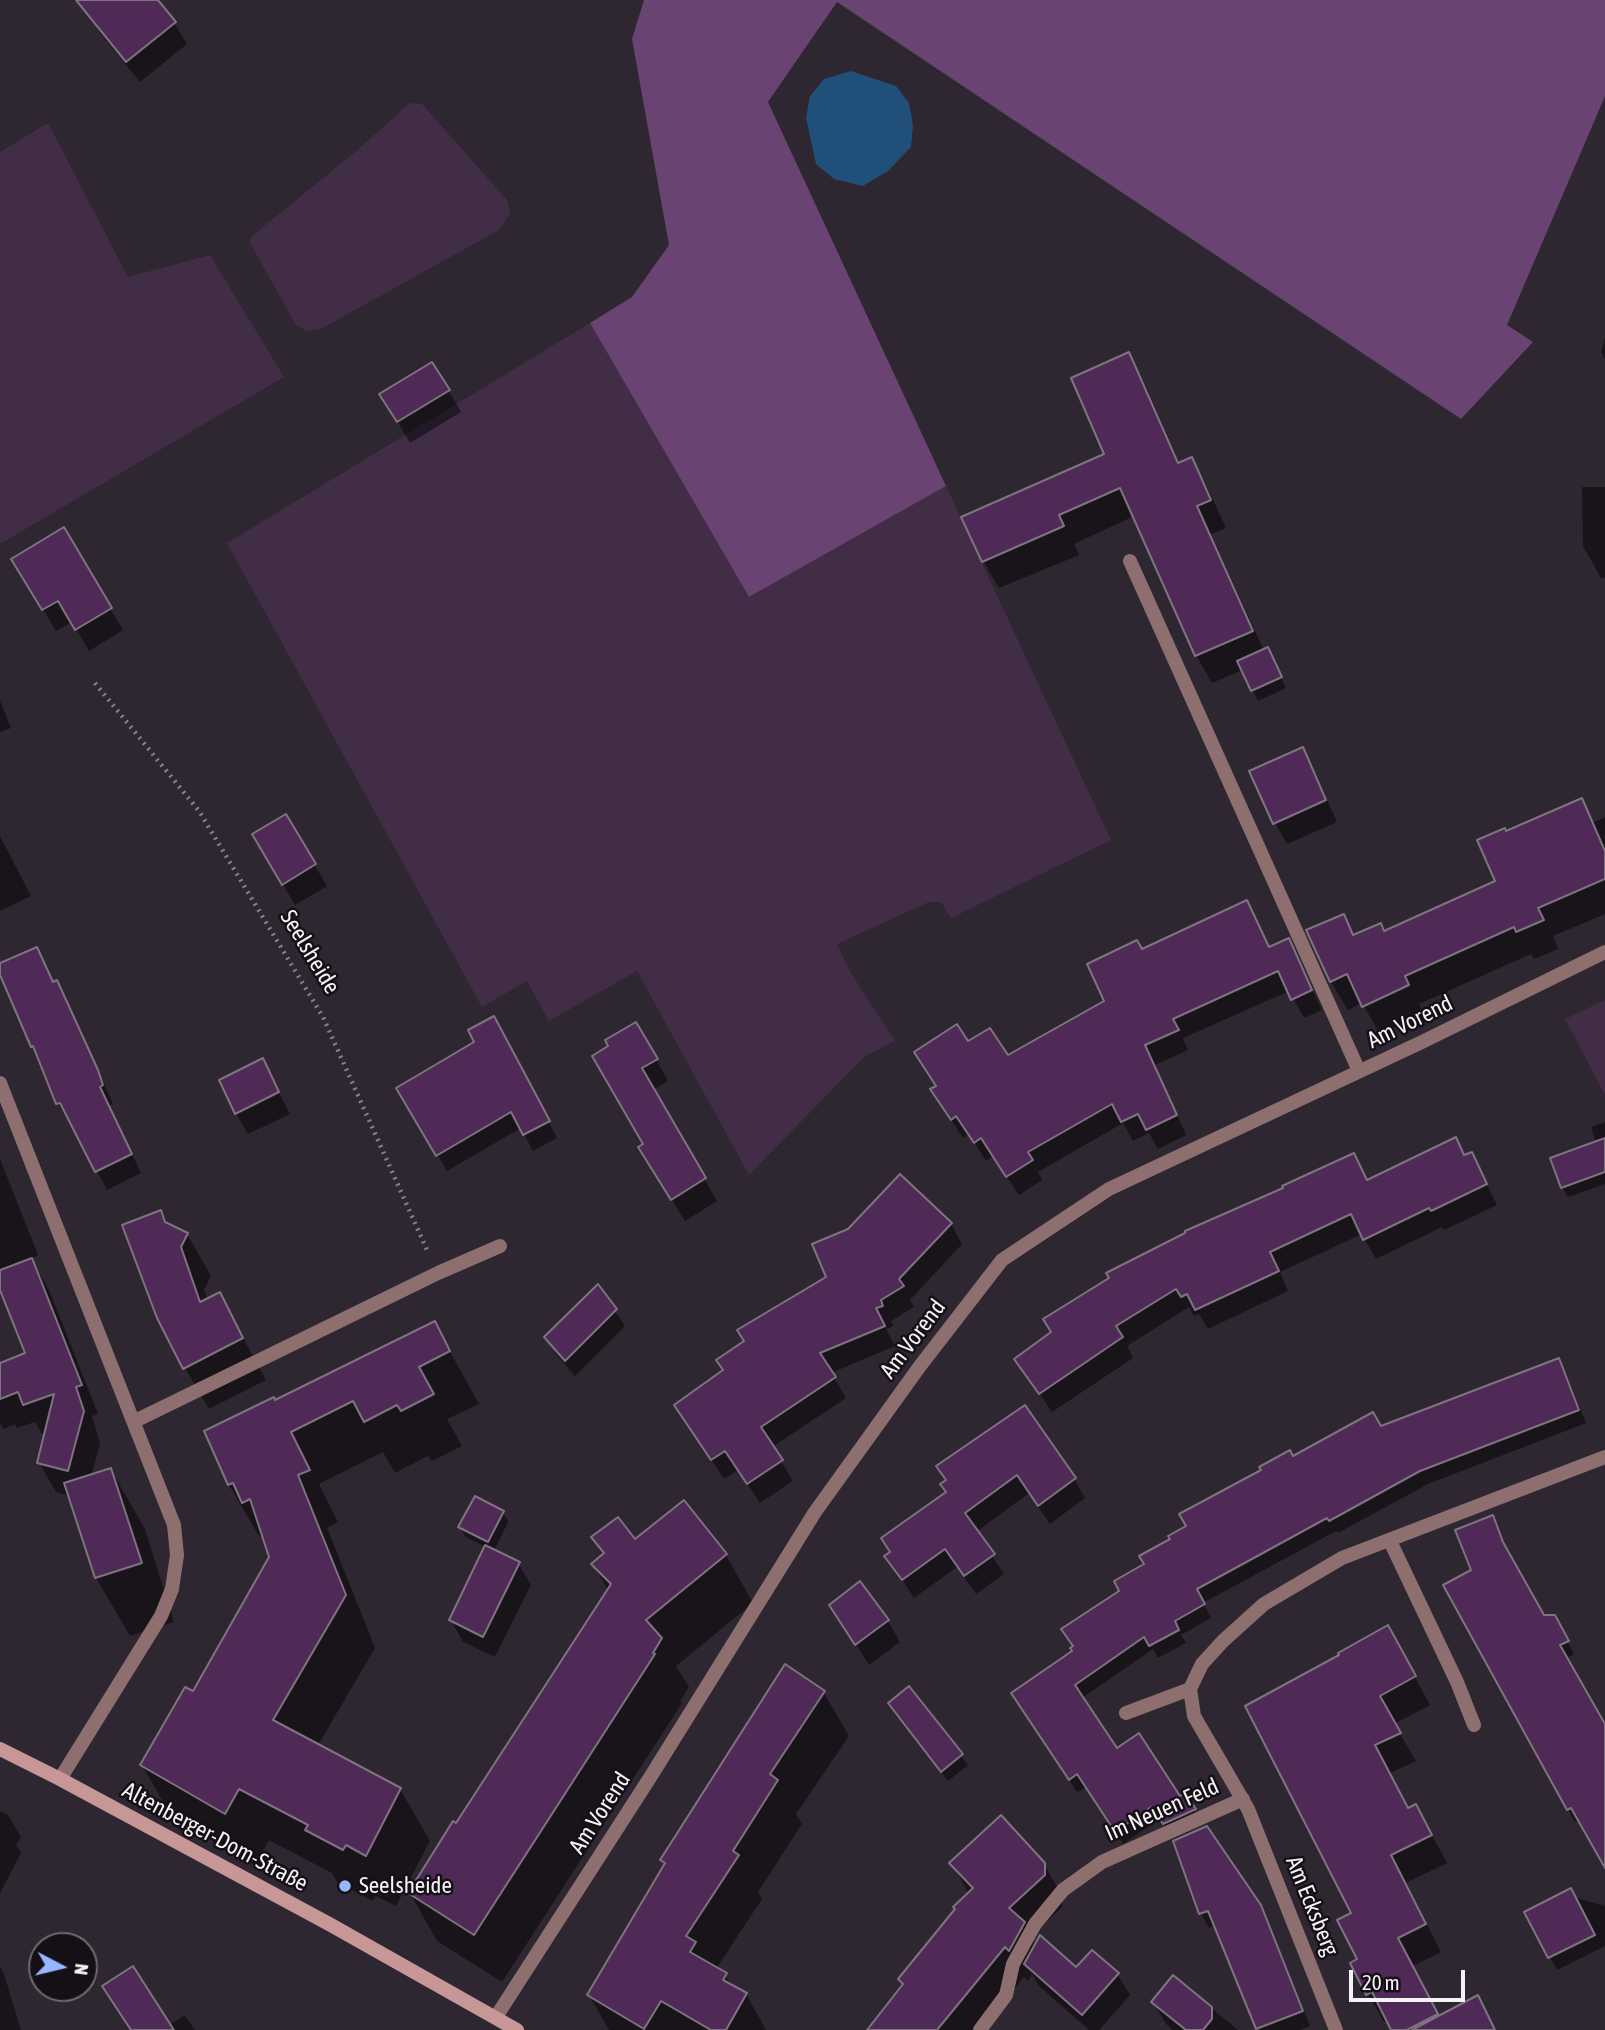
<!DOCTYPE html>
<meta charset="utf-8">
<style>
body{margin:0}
#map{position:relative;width:1605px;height:2030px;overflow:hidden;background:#2e2630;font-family:"Asap Condensed",sans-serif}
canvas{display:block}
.north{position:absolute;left:28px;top:1932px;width:70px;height:70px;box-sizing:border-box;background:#141015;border:2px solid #6f6a70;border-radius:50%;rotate:97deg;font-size:19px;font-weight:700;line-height:28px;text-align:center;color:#f7f1f8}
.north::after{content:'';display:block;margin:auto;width:24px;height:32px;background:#96b6fd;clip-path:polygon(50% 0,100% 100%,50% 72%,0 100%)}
.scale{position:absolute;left:1349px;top:1970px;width:116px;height:32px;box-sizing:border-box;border:4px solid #f7f1f8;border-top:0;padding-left:9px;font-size:21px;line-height:24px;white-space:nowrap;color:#f7f1f8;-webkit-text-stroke:5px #141015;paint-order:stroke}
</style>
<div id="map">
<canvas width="1605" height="2030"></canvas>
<div class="north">N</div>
<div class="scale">20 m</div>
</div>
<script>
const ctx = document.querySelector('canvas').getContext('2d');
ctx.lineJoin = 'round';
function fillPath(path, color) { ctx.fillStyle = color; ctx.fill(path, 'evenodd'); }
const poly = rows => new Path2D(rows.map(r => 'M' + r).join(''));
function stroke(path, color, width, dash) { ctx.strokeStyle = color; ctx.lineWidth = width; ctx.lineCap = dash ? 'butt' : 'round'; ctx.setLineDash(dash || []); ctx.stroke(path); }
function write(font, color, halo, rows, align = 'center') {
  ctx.font = font + ' "Asap Condensed",sans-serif'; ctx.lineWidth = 5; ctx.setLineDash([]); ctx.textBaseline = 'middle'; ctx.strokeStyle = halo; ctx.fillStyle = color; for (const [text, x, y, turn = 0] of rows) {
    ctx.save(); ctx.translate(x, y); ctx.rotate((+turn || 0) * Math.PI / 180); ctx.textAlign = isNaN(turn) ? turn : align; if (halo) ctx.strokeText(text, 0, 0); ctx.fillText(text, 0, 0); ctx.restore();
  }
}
fillPath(poly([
 [410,103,422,104,507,200,510,214,499,230,321,329,308,331,296,325,250,243,252,236,355,152],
 [48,123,128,277,210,255,284,377,0,544,0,152],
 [590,323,749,597,946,486,1111,840,951,918,941,902,929,902,837,944,849,970,895,1041,864,1057,749,1175,637,971,549,1021,527,981,482,1007,227,543],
 [1605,1000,1605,1095,1565,1019]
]), '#422d47');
fillPath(poly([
 [644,0,1605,0,1605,96,1507,325,1533,342,1461,419,837,2,768,102,946,486,749,597,590,323,632,297,669,245,632,39]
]), '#694372');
fillPath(poly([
 [851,71,896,86,909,103,913,125,911,147,888,171,863,186,834,179,816,164,806,118,810,96,824,79]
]), '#204f7a');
fillPath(poly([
 [102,0,156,0,174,23,187,44,140,82,100,33,87,11],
 [1605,337,1605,359,1601,352],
 [1128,355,1144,382,1180,464,1191,459,1207,487,1226,528,1211,534,1264,651,1273,659,1286,688,1258,701,1243,670,1212,683,1196,655,1134,516,1074,544,1079,555,999,588,983,561,1107,455],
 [448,390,461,412,410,443,382,395],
 [1582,487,1605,487,1605,578,1601,578,1583,546],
 [63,530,123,630,89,651,72,622,56,631,14,559],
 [0,700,11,728,0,732],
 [1302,749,1314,771,1337,822,1287,844,1275,823],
 [1581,800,1594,822,1605,817,1605,914,1553,936,1558,949,1534,959,1531,954,1419,1004,1424,1014,1380,1034,1362,1003,1348,1010,1331,982,1309,931,1343,916,1355,936,1384,933,1497,882,1506,834],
 [285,816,327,886,295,905,254,835],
 [0,836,31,896,0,911],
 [1246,902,1270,949,1288,941,1322,1010,1304,1018,1289,991,1183,1038,1188,1050,1155,1065,1186,1135,1158,1149,1149,1133,1133,1141,1123,1123,1038,1172,1042,1180,1019,1195,993,1156,986,1161,969,1134,963,1138,944,1109,937,1087,967,1043,1008,1057,1106,1001,1142,951],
 [36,949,54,984,57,982,67,1001,113,1104,109,1106,141,1173,107,1190,71,1121,69,1122,58,1104,0,971,0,965],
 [636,1024,668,1081,653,1090,717,1201,685,1221,653,1169,610,1046],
 [502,1034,557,1138,533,1151,521,1128,447,1171,399,1089],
 [263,1061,290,1114,248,1134,236,1113],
 [1605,1122,1605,1184,1568,1197,1562,1187,1596,1143,1591,1127],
 [1471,1154,1497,1205,1444,1230,1442,1227,1376,1259,1362,1234,1280,1272,1288,1291,1208,1329,1199,1314,1194,1316,1189,1307,1127,1346,1133,1358,1052,1412,1016,1359,1285,1189,1353,1155,1368,1181],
 [0,1159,38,1255,31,1259,49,1290,98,1414,92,1416,100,1443,91,1477,111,1470,145,1529,174,1622,130,1636,96,1578,70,1496,56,1492,39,1462,47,1432,42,1434,35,1422,17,1428,15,1424,4,1429,0,1423,0,1364,28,1354,0,1286],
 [900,1176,951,1224,962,1244,910,1300,914,1307,891,1321,893,1326,886,1329,895,1346,831,1373,846,1398,772,1447,793,1481,760,1503,738,1470,724,1479,676,1405,725,1371,829,1278,849,1230],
 [160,1212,167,1225,187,1234,211,1276,204,1290,208,1300,219,1294,266,1380,209,1409,185,1368],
 [598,1287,625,1326,575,1376,555,1353,546,1337],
 [434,1323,479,1404,447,1419,462,1446,432,1461,428,1456,395,1473,383,1452,319,1484,338,1522,327,1528,375,1648,318,1745,400,1789,430,1841,396,1906,376,1896,373,1901,337,1882,332,1873,269,1840,255,1865,172,1817,142,1765,193,1694,271,1558,262,1535,259,1536,229,1485,206,1432,275,1402],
 [1558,1360,1566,1373,1586,1423,1428,1484,1338,1533,1336,1531,1203,1603,1211,1618,1181,1635,1186,1643,1158,1658,1153,1649,1082,1698,1116,1750,1180,1798,1184,1795,1202,1823,1172,1836,1160,1819,1123,1844,1086,1787,1077,1792,1021,1707,1074,1652,1121,1592,1172,1540,1292,1458,1381,1428],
 [938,1466,1074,1479,1085,1498,1050,1524,1029,1493,976,1532,1004,1574,976,1594,957,1567,914,1598,887,1556,948,1493,947,1481],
 [683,1503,726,1555,753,1603,676,1666,689,1687,680,1701,682,1703,502,1982,437,1941,410,1893,456,1826,608,1590,593,1564,604,1556,593,1538,635,1542],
 [503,1512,508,1522,494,1551,518,1563,531,1585,495,1657,463,1642,451,1620,486,1547,466,1537,460,1527],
 [1492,1517,1510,1557,1544,1617,1554,1617,1574,1654,1566,1659,1605,1725,1605,1864,1580,1820,1575,1822,1568,1809,1473,1570],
 [831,1605,887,1620,900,1642,869,1665],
 [1403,1655,1430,1705,1394,1724,1416,1761,1390,1773,1409,1809,1416,1806,1447,1863,1406,1883,1441,1952,1413,1966,1439,2018,1478,1998,1496,2030,1393,2030,1388,2020,1384,2022,1368,1994,1360,1960,1354,1914,1247,1706],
 [786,1667,824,1693,849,1736,796,1814,802,1824,758,1892,762,1899,716,1969,725,1975,732,1987,746,1994,766,2030,609,2030,589,1995,665,1865,662,1860],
 [909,1689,968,1765,948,1781,890,1703],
 [0,1811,8,1815,21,1837,16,1845,21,1853,0,1893],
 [1175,1842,1259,1906,1268,1922,1310,2026,1299,2030,1259,2030,1216,1925,1209,1928,1201,1913],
 [952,1863,1044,1864,1062,1896,1062,1907,1031,1936,1036,1945,1076,1970,1117,1974,1130,1995,1099,2030,1089,2030,1039,1986,1032,1974,1028,1981,1024,1977,981,2030,869,2030,904,1986,900,1979,969,1894],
 [1564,1894,1605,1906,1605,1946,1557,1970,1550,1957],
 [0,1967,4,1974,21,2030,0,2030],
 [1174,1978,1238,2030,1173,2030,1166,2024,1153,2002],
 [185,2015,195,2030,132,2030,169,2025]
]), '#0007');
const building = poly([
 [76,0,158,0,176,22,126,62,76,0],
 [1129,352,1178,463,1192,457,1211,500,1197,506,1253,631,1195,656,1120,488,1059,515,1064,526,982,562,961,517,1104,454,1071,378,1129,352],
 [432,362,450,390,397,422,379,394,432,362],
 [64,527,112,608,75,630,58,601,42,610,11,559,64,527],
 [1268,647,1282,677,1251,691,1237,661,1268,647],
 [1303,747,1326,800,1273,824,1249,771,1303,747],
 [1582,798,1605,851,1605,879,1538,908,1544,920,1516,932,1514,927,1405,976,1409,985,1362,1007,1347,974,1330,982,1306,930,1344,914,1353,935,1381,923,1384,931,1495,881,1477,840,1505,828,1506,831,1582,798],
 [286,814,316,864,282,885,252,834,286,814],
 [1247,900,1269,947,1289,938,1312,990,1291,1000,1278,971,1173,1019,1179,1030,1145,1045,1177,1115,1146,1130,1138,1114,1121,1122,1112,1104,1028,1152,1033,1160,1006,1177,981,1138,974,1143,956,1116,951,1120,930,1089,936,1086,914,1052,957,1024,968,1041,990,1028,1008,1055,1104,1001,1087,964,1137,940,1142,949,1247,900],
 [37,947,53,982,57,980,98,1070,103,1085,100,1087,132,1154,95,1172,60,1103,56,1104,33,1046,31,1047,0,975,0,963,37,947],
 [494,1016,550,1121,523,1135,511,1112,436,1156,396,1088,474,1042,468,1030,494,1016],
 [636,1022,658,1059,642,1068,706,1178,671,1200,638,1147,643,1144,592,1056,608,1046,605,1040,636,1022],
 [263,1058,279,1092,235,1114,219,1080,263,1058],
 [1456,1137,1464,1155,1472,1152,1487,1184,1431,1211,1429,1208,1363,1240,1351,1214,1270,1252,1279,1271,1195,1310,1187,1294,1181,1297,1176,1289,1116,1326,1123,1337,1039,1394,1014,1359,1051,1332,1043,1319,1109,1278,1106,1273,1185,1233,1185,1231,1283,1188,1282,1186,1354,1153,1367,1180,1456,1137],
 [1605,1138,1605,1172,1561,1188,1550,1158,1605,1138],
 [900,1174,952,1223,899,1279,904,1286,881,1300,883,1306,876,1308,885,1326,820,1353,836,1377,761,1427,783,1460,747,1484,725,1451,711,1460,674,1405,723,1370,716,1360,744,1341,737,1330,826,1277,812,1244,848,1229,900,1174],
 [161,1210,165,1222,188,1233,181,1247,200,1302,220,1292,243,1338,183,1369,157,1318,122,1225,161,1210],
 [32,1258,82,1385,76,1387,84,1411,68,1471,37,1463,54,1394,23,1405,18,1392,0,1399,0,1363,25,1353,0,1290,0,1270,32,1258],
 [598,1284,617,1309,565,1361,544,1337,598,1284],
 [435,1321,450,1351,419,1367,434,1394,401,1411,397,1405,364,1422,353,1401,291,1432,310,1470,298,1475,346,1595,273,1720,401,1788,366,1856,346,1845,343,1850,305,1830,308,1825,239,1789,225,1814,140,1765,185,1687,193,1691,269,1557,250,1499,242,1503,233,1483,228,1485,204,1431,274,1397,275,1400,435,1321],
 [1559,1358,1579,1410,1420,1471,1329,1521,1327,1518,1197,1589,1205,1604,1175,1621,1179,1630,1149,1646,1144,1637,1075,1685,1117,1748,1139,1733,1180,1796,1185,1793,1196,1809,1163,1824,1151,1807,1115,1832,1077,1774,1069,1780,1011,1693,1072,1651,1070,1648,1073,1646,1061,1629,1119,1591,1114,1581,1144,1564,1139,1556,1170,1539,1168,1536,1186,1526,1179,1514,1261,1470,1259,1467,1290,1450,1293,1456,1373,1412,1381,1426,1559,1358],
 [1025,1405,1076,1478,1038,1506,1017,1475,965,1513,995,1554,964,1576,945,1549,902,1580,884,1556,890,1552,881,1538,946,1492,940,1484,946,1480,936,1466,1025,1405],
 [111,1468,142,1563,95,1578,64,1483,111,1468],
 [475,1496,504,1511,488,1542,458,1527,475,1496],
 [684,1500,727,1554,646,1620,662,1638,653,1653,655,1654,474,1935,408,1893,453,1821,456,1823,611,1584,591,1564,604,1553,591,1537,618,1517,635,1539,684,1500],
 [1493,1515,1503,1542,1544,1615,1555,1615,1569,1641,1560,1645,1605,1724,1605,1868,1571,1808,1567,1810,1443,1585,1471,1570,1455,1530,1493,1515],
 [485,1545,520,1562,483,1637,449,1620,485,1545],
 [860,1581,889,1620,855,1645,829,1605,860,1581],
 [1388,1625,1416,1676,1380,1696,1401,1733,1375,1745,1408,1808,1416,1804,1432,1835,1391,1855,1426,1924,1398,1938,1438,2014,1407,2030,1391,2030,1372,1992,1366,1995,1350,1963,1357,1959,1337,1920,1351,1913,1245,1706,1339,1655,1338,1653,1388,1625],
 [785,1664,825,1691,770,1774,778,1780,733,1851,739,1855,686,1936,696,1942,690,1952,727,1973,723,1980,747,1993,726,2030,711,2030,661,2001,644,2029,587,1995,665,1863,660,1860,785,1664],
 [909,1686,963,1754,941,1772,888,1703,909,1686],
 [1001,1815,1045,1863,1045,1875,1009,1908,1025,1922,1009,1951,1005,1947,937,2030,867,2030,903,1984,898,1979,955,1909,953,1907,973,1888,949,1863,1001,1815],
 [1207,1826,1261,1905,1303,2011,1256,2029,1208,1911,1199,1914,1173,1841,1207,1826],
 [1571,1888,1595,1935,1548,1958,1524,1912,1571,1888],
 [1040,1935,1076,1967,1092,1950,1119,1973,1082,2015,1024,1964,1040,1935],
 [133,1966,174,2030,131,2030,102,1986,133,1966],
 [1173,1975,1212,2007,1212,2019,1203,2030,1186,2030,1151,2002,1173,1975],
 [1478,1995,1495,2030,1412,2030,1478,1995]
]);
fillPath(building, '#4f2a57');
stroke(building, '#7e7480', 2);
stroke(poly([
 [95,683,199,811,323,1017,427,1250]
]), '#888189', 4.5, [2, 5]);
stroke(poly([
 [1130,561,1359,1071],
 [1126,1713,1190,1689],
 [980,2030,1006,1995,1013,1964,1035,1924,1063,1890,1102,1862,1243,1799]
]), '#8e6f6f', 14);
stroke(poly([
 [0,1083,174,1525,177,1555,172,1589,161,1616,60,1779],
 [135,1421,438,1273,500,1246],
 [1390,1541,1457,1682,1474,1725],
 [496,2017,651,1776,815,1512,920,1366,1002,1260,1109,1189,1422,1042,1605,952],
 [1336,2030,1248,1809,1194,1716,1190,1689,1202,1664,1223,1641,1264,1604,1342,1558,1605,1457]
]), '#8e6f6f', 14);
stroke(poly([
 [0,1749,60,1779,331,1925,517,2030]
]), '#c79697', 14);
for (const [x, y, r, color] of [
 [345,1886,7,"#96b6fd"]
]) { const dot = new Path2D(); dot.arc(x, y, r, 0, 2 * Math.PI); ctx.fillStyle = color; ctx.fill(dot); stroke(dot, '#141015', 2.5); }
write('23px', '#f7f1f8', '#141015', [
 ["Seelsheide",310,952,59],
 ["Am Vorend",1410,1022,-26],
 ["Am Vorend",913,1339,-53],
 ["Im Neuen Feld",1162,1810,-24],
 ["Am Vorend",600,1813,-57],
 ["Altenberger-Dom-Straße",215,1837,28],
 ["Am Ecksberg",1312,1906,68]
]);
write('23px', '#f7f1f8', '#141015', [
 ["Seelsheide",359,1886]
], 'left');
</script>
